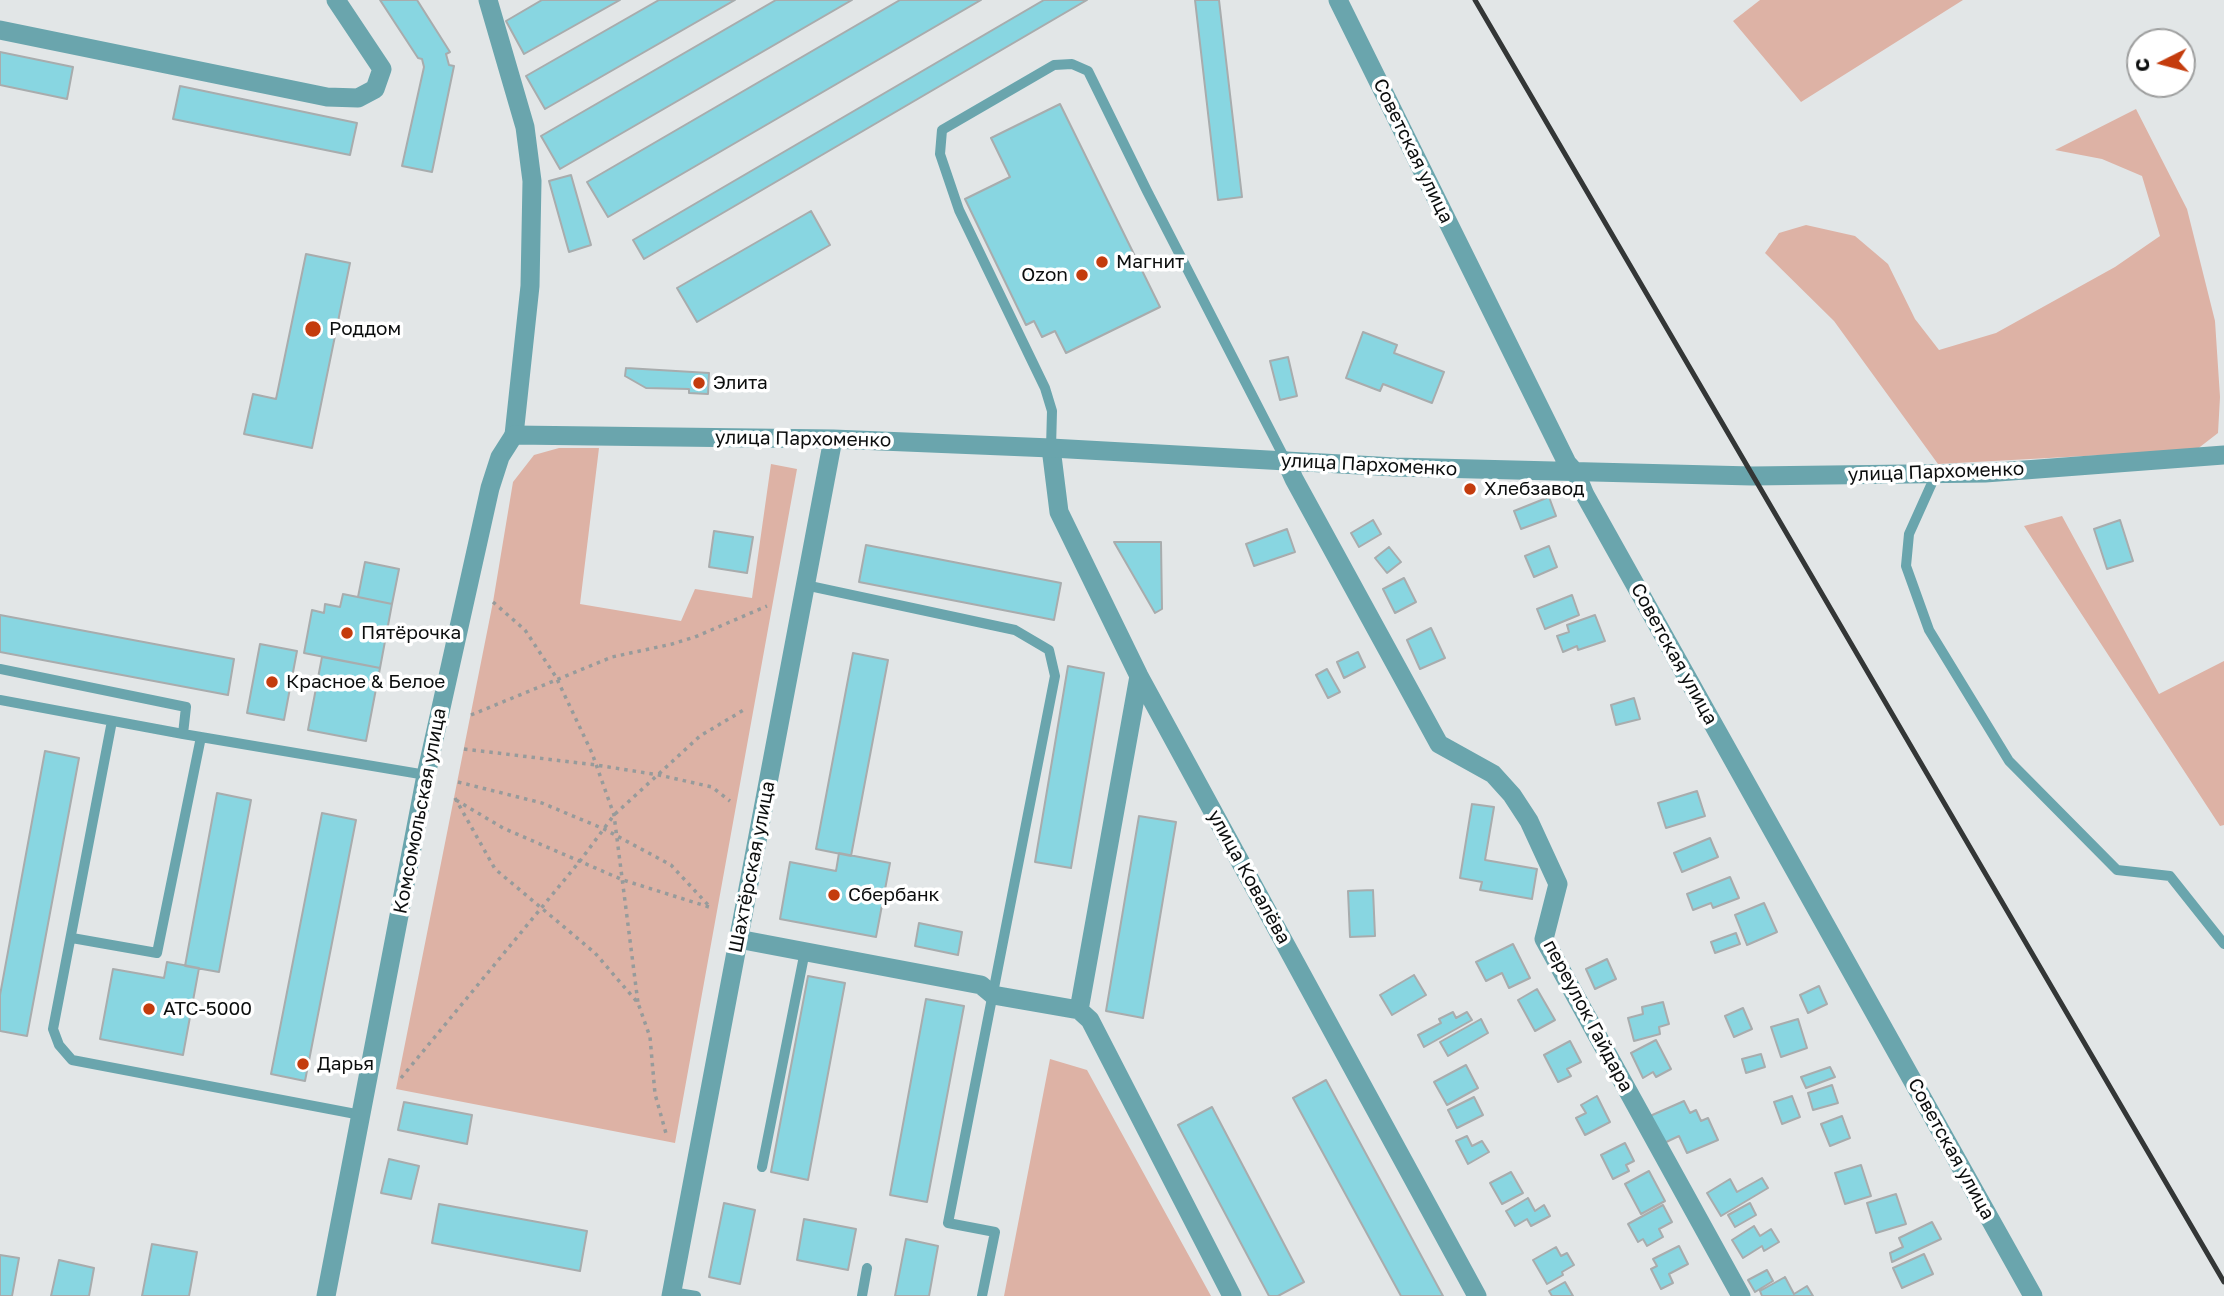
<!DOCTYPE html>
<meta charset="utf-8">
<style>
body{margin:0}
#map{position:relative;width:2224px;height:1296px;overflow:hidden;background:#e2e6e7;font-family:"Golos Text",sans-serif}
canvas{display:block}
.north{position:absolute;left:2126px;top:28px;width:70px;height:70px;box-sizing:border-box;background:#fff;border:2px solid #9e9f9f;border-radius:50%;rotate:264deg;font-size:19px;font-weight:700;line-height:28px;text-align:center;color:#0c0e0e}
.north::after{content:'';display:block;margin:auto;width:24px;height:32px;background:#c43c0d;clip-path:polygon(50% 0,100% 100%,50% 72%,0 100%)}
</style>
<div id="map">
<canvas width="2224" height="1296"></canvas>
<div class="north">С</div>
</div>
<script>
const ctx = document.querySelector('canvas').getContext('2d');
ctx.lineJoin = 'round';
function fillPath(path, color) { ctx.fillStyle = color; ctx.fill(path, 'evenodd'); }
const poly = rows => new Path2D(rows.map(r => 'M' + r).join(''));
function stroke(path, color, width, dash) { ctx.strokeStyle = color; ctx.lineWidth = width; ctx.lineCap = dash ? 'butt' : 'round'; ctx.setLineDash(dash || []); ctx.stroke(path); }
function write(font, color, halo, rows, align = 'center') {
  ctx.font = font + ' "Golos Text",sans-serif'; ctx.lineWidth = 7; ctx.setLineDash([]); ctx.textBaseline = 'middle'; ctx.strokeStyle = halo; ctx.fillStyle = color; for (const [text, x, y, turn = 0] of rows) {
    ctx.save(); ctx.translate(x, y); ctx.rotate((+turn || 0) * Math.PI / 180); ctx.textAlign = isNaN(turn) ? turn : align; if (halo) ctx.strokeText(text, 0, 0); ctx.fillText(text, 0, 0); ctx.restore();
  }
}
fillPath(poly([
 [1760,0,1963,0,1801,102,1733,21],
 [2136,109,2187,209,2215,321,2220,397,2218,433,2196,450,1938,464,1834,321,1765,253,1779,233,1806,225,1855,236,1888,264,1915,319,1939,350,1996,333,2115,267,2160,236,2142,176,2102,159,2055,150],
 [559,448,599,448,580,604,681,621,695,589,752,598,771,464,797,469,675,1143,396,1089,493,602,513,482,534,455],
 [2062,516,2159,694,2224,661,2224,825,2220,826,2024,526],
 [1050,1059,1087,1070,1211,1296,1004,1296]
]), '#ddb2a5');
const building = poly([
 [380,0,417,0,450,52,446,54,449,65,454,66,432,172,402,166,424,67,422,59,418,58,380,0],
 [542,0,620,0,524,54,506,21,542,0],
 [659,0,735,0,545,109,526,76,659,0],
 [776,0,852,0,560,169,541,136,776,0],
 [900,0,981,0,608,217,587,182,900,0],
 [1044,0,1087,0,644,259,633,240,1044,0],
 [1195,0,1219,0,1242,197,1218,200,1195,0],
 [0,52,73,67,67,99,0,85,0,52],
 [180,86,357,123,350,155,173,119,180,86],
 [1060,104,1160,307,1066,353,1055,331,1042,337,1034,321,1026,325,965,199,1010,177,991,138,1060,104],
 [571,175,591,245,569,252,549,181,571,175],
 [811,211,830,245,697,322,677,288,811,211],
 [306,254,350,263,312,448,244,434,253,394,276,399,306,254],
 [1363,332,1397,345,1394,353,1444,372,1432,403,1383,384,1380,391,1346,378,1363,332],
 [1288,357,1297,396,1280,400,1270,361,1288,357],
 [626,368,709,373,708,394,689,393,689,389,646,388,625,376,626,368],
 [1549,497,1556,516,1521,529,1514,511,1549,497],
 [1373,520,1381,534,1359,547,1351,533,1373,520],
 [2120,520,2133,561,2107,569,2094,529,2120,520],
 [1287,529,1295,552,1254,566,1246,544,1287,529],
 [714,531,753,537,747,573,709,567,714,531],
 [1114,542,1161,542,1162,609,1155,613,1114,542],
 [866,545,1061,583,1054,620,859,582,866,545],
 [1549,546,1557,567,1534,577,1525,556,1549,546],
 [1389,547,1401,562,1387,573,1375,558,1389,547],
 [365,562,399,569,392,604,358,597,365,562],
 [1404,578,1416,602,1395,613,1383,589,1404,578],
 [343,594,392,604,380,668,304,653,312,610,324,613,325,604,340,607,343,594],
 [1572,595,1579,615,1545,629,1537,609,1572,595],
 [0,615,234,659,228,695,0,652,0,615],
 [1595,615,1605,641,1578,650,1577,646,1563,652,1557,636,1569,632,1567,625,1595,615],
 [1431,628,1445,658,1420,669,1407,640,1431,628],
 [260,644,297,651,284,720,247,713,260,644],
 [1358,652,1365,667,1344,678,1337,662,1358,652],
 [853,653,888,660,851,856,816,849,853,653],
 [322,657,380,668,366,741,308,730,322,657],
 [1068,666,1104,673,1071,868,1035,862,1068,666],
 [1327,669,1340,692,1328,698,1316,675,1327,669],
 [1634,698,1640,719,1616,725,1611,705,1634,698],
 [45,751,79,758,27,1036,0,1031,0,995,45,751],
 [1697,791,1705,816,1666,828,1658,803,1697,791],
 [217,793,251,800,219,972,185,966,217,793],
 [1472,804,1494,807,1485,860,1537,869,1532,899,1480,890,1482,882,1460,878,1472,804],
 [322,813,356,820,305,1081,271,1074,322,813],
 [1139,816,1176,822,1143,1018,1106,1011,1139,816],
 [1710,838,1718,857,1682,872,1674,853,1710,838],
 [839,853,890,863,876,937,780,919,790,862,836,871,839,853],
 [1730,877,1739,898,1713,908,1711,903,1693,910,1687,894,1730,877],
 [1373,890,1375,936,1350,937,1348,891,1373,890],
 [1764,903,1777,932,1747,945,1735,915,1764,903],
 [919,923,962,932,958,955,915,946,919,923],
 [1736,933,1740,944,1715,953,1711,942,1736,933],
 [1513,944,1530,978,1509,988,1502,973,1486,981,1476,962,1513,944],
 [1607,959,1616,979,1595,989,1586,969,1607,959],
 [167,962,199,968,183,1055,100,1039,113,969,164,978,167,962],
 [1414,975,1426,995,1392,1015,1380,995,1414,975],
 [808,976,845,983,808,1180,771,1172,808,976],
 [1819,986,1827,1004,1808,1013,1800,995,1819,986],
 [1537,989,1555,1020,1535,1031,1518,1000,1537,989],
 [926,999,964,1006,927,1202,890,1195,926,999],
 [1663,1002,1669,1024,1659,1027,1660,1034,1634,1041,1628,1018,1643,1014,1642,1007,1663,1002],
 [1743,1008,1752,1029,1734,1037,1725,1016,1743,1008],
 [1453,1012,1456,1018,1467,1012,1472,1020,1424,1047,1418,1035,1441,1023,1439,1019,1453,1012],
 [1481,1019,1488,1033,1448,1056,1440,1042,1481,1019],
 [1798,1019,1807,1048,1781,1057,1771,1027,1798,1019],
 [1656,1040,1671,1069,1656,1077,1653,1072,1643,1078,1631,1053,1656,1040],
 [1570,1041,1581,1062,1567,1069,1571,1076,1558,1082,1544,1055,1570,1041],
 [1761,1054,1765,1067,1746,1073,1742,1059,1761,1054],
 [1466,1065,1478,1088,1447,1105,1434,1082,1466,1065],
 [1830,1067,1835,1077,1806,1088,1801,1077,1830,1067],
 [1326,1080,1443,1296,1401,1296,1293,1098,1326,1080],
 [1832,1085,1838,1103,1813,1110,1808,1093,1832,1085],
 [1597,1096,1610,1122,1585,1135,1576,1118,1586,1113,1581,1105,1597,1096],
 [1792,1096,1800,1117,1782,1124,1774,1102,1792,1096],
 [1474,1097,1483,1115,1457,1128,1448,1110,1474,1097],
 [1684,1101,1690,1113,1696,1110,1701,1121,1708,1118,1718,1140,1687,1153,1679,1136,1662,1144,1650,1116,1684,1101],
 [404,1102,472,1115,467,1144,398,1130,404,1102],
 [1212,1107,1304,1282,1278,1296,1269,1296,1178,1125,1212,1107],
 [1842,1116,1850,1138,1830,1146,1821,1124,1842,1116],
 [1467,1136,1472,1146,1482,1141,1489,1152,1468,1164,1456,1141,1467,1136],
 [1625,1143,1634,1161,1626,1165,1629,1171,1613,1179,1601,1155,1625,1143],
 [389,1159,419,1166,411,1199,381,1193,389,1159],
 [1861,1165,1871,1196,1845,1204,1835,1173,1861,1165],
 [1649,1171,1665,1201,1641,1214,1625,1184,1649,1171],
 [1511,1172,1523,1193,1502,1204,1490,1183,1511,1172],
 [1762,1178,1768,1188,1721,1216,1707,1193,1730,1179,1737,1192,1762,1178],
 [1896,1194,1906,1224,1876,1233,1867,1203,1896,1194],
 [1528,1198,1535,1211,1544,1205,1550,1216,1531,1226,1527,1219,1515,1226,1506,1211,1528,1198],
 [724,1203,755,1210,740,1284,709,1277,724,1203],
 [1750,1203,1756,1215,1735,1227,1728,1215,1750,1203],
 [439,1204,587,1231,580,1271,432,1243,439,1204],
 [1663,1205,1672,1222,1659,1229,1663,1237,1647,1246,1643,1239,1638,1242,1628,1224,1663,1205],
 [804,1219,856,1229,848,1270,797,1260,804,1219],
 [1932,1222,1941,1239,1892,1262,1890,1253,1903,1247,1899,1238,1932,1222],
 [1754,1226,1760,1236,1771,1229,1779,1242,1764,1251,1762,1246,1743,1258,1732,1240,1754,1226],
 [906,1239,938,1246,929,1296,895,1296,906,1239],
 [152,1244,197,1252,189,1296,142,1296,152,1244],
 [1679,1246,1688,1264,1669,1274,1673,1283,1661,1289,1651,1269,1657,1266,1653,1259,1679,1246],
 [1556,1247,1561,1256,1567,1253,1574,1265,1562,1272,1563,1275,1547,1284,1533,1260,1556,1247],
 [1924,1254,1933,1274,1902,1288,1893,1268,1924,1254],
 [0,1255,19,1258,12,1296,0,1296,0,1255],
 [59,1260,94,1268,89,1296,51,1296,59,1260],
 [1767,1270,1773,1281,1755,1292,1748,1280,1767,1270],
 [1785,1277,1794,1294,1807,1286,1813,1296,1762,1296,1760,1291,1785,1277],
 [1565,1282,1573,1296,1552,1296,1549,1291,1565,1282]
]);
fillPath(building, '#88d6e1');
stroke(building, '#a8acad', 2);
stroke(poly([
 [493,602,525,630,556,677,592,753,614,815,638,1003],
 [471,715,612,657,672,644,695,637,767,606],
 [464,749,596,765,659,775,712,787,730,801],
 [458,782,542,803,604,829,671,865,710,907],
 [455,798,495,869,595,953,638,1003,650,1037,655,1094,667,1137],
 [456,800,503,828,623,880,709,907],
 [401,1078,580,861,614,815,700,736,747,708]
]), '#979b9b', 3.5, [3.5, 5]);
stroke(poly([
 [1051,448,1052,411,1045,388,959,210,940,154,942,130,1054,65,1072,64,1088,71,1147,191,1286,461],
 [1936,474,1909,534,1906,566,1929,630,2009,761,2117,870,2170,876,2224,944],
 [805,585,1015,630,1049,650,1055,676,948,1223,995,1232,982,1296],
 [0,669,186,707,183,734,0,700],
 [112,721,53,1029,59,1045,72,1060,361,1115],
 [183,734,426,775],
 [72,938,157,953,201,737],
 [762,1167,805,951],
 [672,1292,696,1296],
 [862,1296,867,1268]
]), '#6aa5ad', 10);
stroke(poly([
 [488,0,525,127,532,181,530,286,514,435],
 [0,30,327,97,358,98,375,89,382,69,336,0],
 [1051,448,1059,512,1139,676,1477,1296],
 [1286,461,1294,479,1439,744,1493,774,1512,795,1529,821,1558,884,1544,939,1741,1296],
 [1576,473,1585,495,2033,1296],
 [738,939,981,985,993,995,1079,1010,1090,1020,1232,1296],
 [1079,1010,1139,676]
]), '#6aa5ad', 19);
stroke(poly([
 [1338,0,1567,463,1576,473],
 [326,1296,426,775,490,488,500,457,514,435,833,439,1051,448,1395,467,1752,476,1985,473,2224,455],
 [671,1296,833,439]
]), '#6aa5ad', 19);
stroke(poly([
 [1475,0,2224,1282]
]), '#333636', 5);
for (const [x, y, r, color] of [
 [1102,262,7,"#c43c0d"],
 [1082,275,7,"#c43c0d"],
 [313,329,9,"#c43c0d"],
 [699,383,7,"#c43c0d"],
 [1470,489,7,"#c43c0d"],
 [347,633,7,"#c43c0d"],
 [272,682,7,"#c43c0d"],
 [834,895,7,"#c43c0d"],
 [149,1009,7,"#c43c0d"],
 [303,1064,7,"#c43c0d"]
]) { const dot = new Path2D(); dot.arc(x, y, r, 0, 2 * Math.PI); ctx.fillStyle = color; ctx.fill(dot); stroke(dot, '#fff', 2.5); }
write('19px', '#0c0e0e', '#fff', [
 ["Советская улица",1413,151,64],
 ["улица Пархоменко",803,439,1],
 ["улица Пархоменко",1369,465,3],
 ["улица Пархоменко",1936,472,-2],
 ["Советская улица",1674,654,61],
 ["Комсомольская улица",420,811,-79],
 ["Шахтёрская улица",752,867,-79],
 ["улица Ковалёва",1249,877,61],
 ["переулок Гайдара",1588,1016,62],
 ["Советская улица",1951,1149,61]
]);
write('19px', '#0c0e0e', '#fff', [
 ["Магнит",1116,262],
 ["Ozon",1068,275,"right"],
 ["Роддом",329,329],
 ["Элита",713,383],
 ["Хлебзавод",1484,489],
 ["Пятёрочка",361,633],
 ["Красное & Белое",286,682],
 ["Сбербанк",848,895],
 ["АТС-5000",163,1009],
 ["Дарья",317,1064]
], 'left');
</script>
